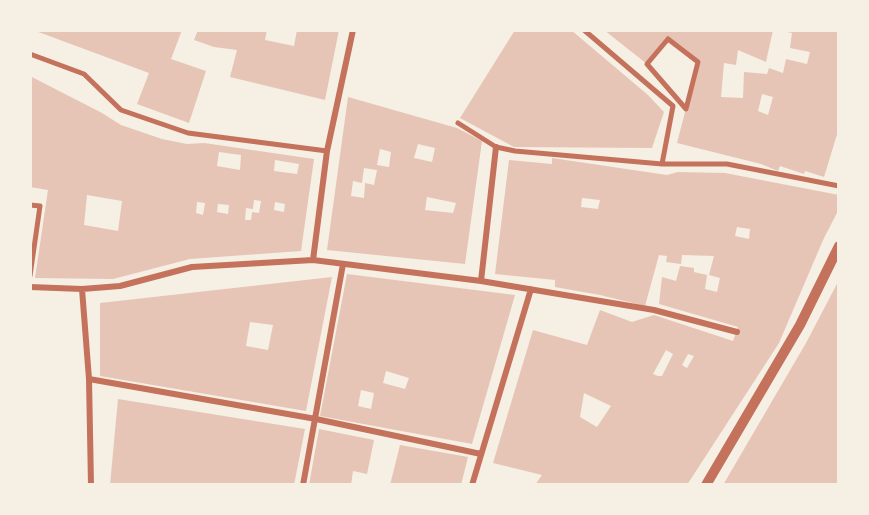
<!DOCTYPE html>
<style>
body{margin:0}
#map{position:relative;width:869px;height:515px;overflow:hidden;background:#f6efe4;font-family:Quicksand,sans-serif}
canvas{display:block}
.frame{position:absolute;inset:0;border:32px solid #f6efe4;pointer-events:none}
</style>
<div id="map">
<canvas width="869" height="515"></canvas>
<div class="frame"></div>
</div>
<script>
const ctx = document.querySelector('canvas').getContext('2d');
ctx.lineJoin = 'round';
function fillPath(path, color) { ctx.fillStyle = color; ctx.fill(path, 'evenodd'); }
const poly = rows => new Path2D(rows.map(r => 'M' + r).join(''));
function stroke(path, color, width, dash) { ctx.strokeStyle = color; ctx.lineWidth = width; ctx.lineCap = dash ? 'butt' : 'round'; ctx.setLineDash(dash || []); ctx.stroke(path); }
fillPath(poly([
 [33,30,182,30,171,59,206,71,189,123,137,104,149,73],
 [198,30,267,30,265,40,294,46,297,30,339,30,325,100,230,77,237,50,214,47,194,40],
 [515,30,571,30,648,95,664,112,652,148,514,147,460,118],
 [604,30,773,30,766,62,738,50,736,65,724,63,721,97,743,98,744,72,767,74,769,68,783,73,786,59,807,64,810,52,790,48,792,33,778,30,839,30,839,128,824,177,805,171,804,174,780,166,778,171,761,164,677,143,698,62,668,39,647,64],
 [762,94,773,97,768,115,758,111],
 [30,76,102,113,121,125,162,139,187,144,204,143,314,159,301,251,190,259,113,279,35,278,48,190,30,187],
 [219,152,241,155,240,170,217,166],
 [275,160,299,164,297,174,274,171],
 [87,195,122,201,118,231,84,225],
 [254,200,261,201,259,213,252,212,251,220,245,220,246,208,253,209],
 [197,202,205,203,203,215,196,213],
 [275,202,285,204,284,212,274,210],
 [218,204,229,205,228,214,217,212],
 [348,97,457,128,482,141,465,264,327,250],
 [418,144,435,148,432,162,414,158],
 [380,149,391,152,389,167,377,165],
 [364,168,377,170,374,185,365,183,364,198,351,196,353,181,362,183],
 [427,197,456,203,453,213,425,210],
 [552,158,667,175,678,172,725,173,839,195,839,209,824,238,779,343,687,485,535,485,542,475,493,463,533,330,587,345,600,310,632,322,654,315,733,341,738,327,659,304,662,277,676,281,680,266,694,268,694,272,707,275,705,289,717,292,720,278,709,275,714,256,682,255,681,264,666,262,667,256,659,255,645,306,600,295,555,287,555,280,495,274,509,160,552,164],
 [582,198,600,200,598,209,581,207],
 [737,227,750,229,749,239,735,236],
 [666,350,673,354,662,376,658,376,653,374],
 [688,354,694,356,687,368,682,365],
 [584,393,611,406,597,427,580,417],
 [347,274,515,295,472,444,320,416],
 [386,371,409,378,405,389,383,383],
 [361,390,374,393,371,409,358,406],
 [332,277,306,411,100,376,100,303],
 [250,322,273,325,268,350,246,346],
 [839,280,839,485,723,485,806,343],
 [118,399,305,429,294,485,110,485],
 [319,429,374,440,367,474,353,471,351,485,309,485],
 [400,445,468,457,461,485,390,485]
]), '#e6c5b7');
stroke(poly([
 [584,30,673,106,662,164],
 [668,39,698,62,686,109,647,64,668,39],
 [30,54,84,74,121,110,188,133,327,151],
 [458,123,496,147,515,151,662,164,727,164,839,186],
 [30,205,40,206,30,276]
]), '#c5725c', 5);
stroke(poly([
 [313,260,327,151,353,30],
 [481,281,496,147],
 [30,287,82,289,120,286,192,267,313,260,481,281,654,310,737,332],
 [82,289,89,379,91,485],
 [89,379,316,419,481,454],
 [303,485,343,264],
 [472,485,531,289]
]), '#c5725c', 6);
stroke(poly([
 [706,485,800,325,839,246]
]), '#c5725c', 10);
</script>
